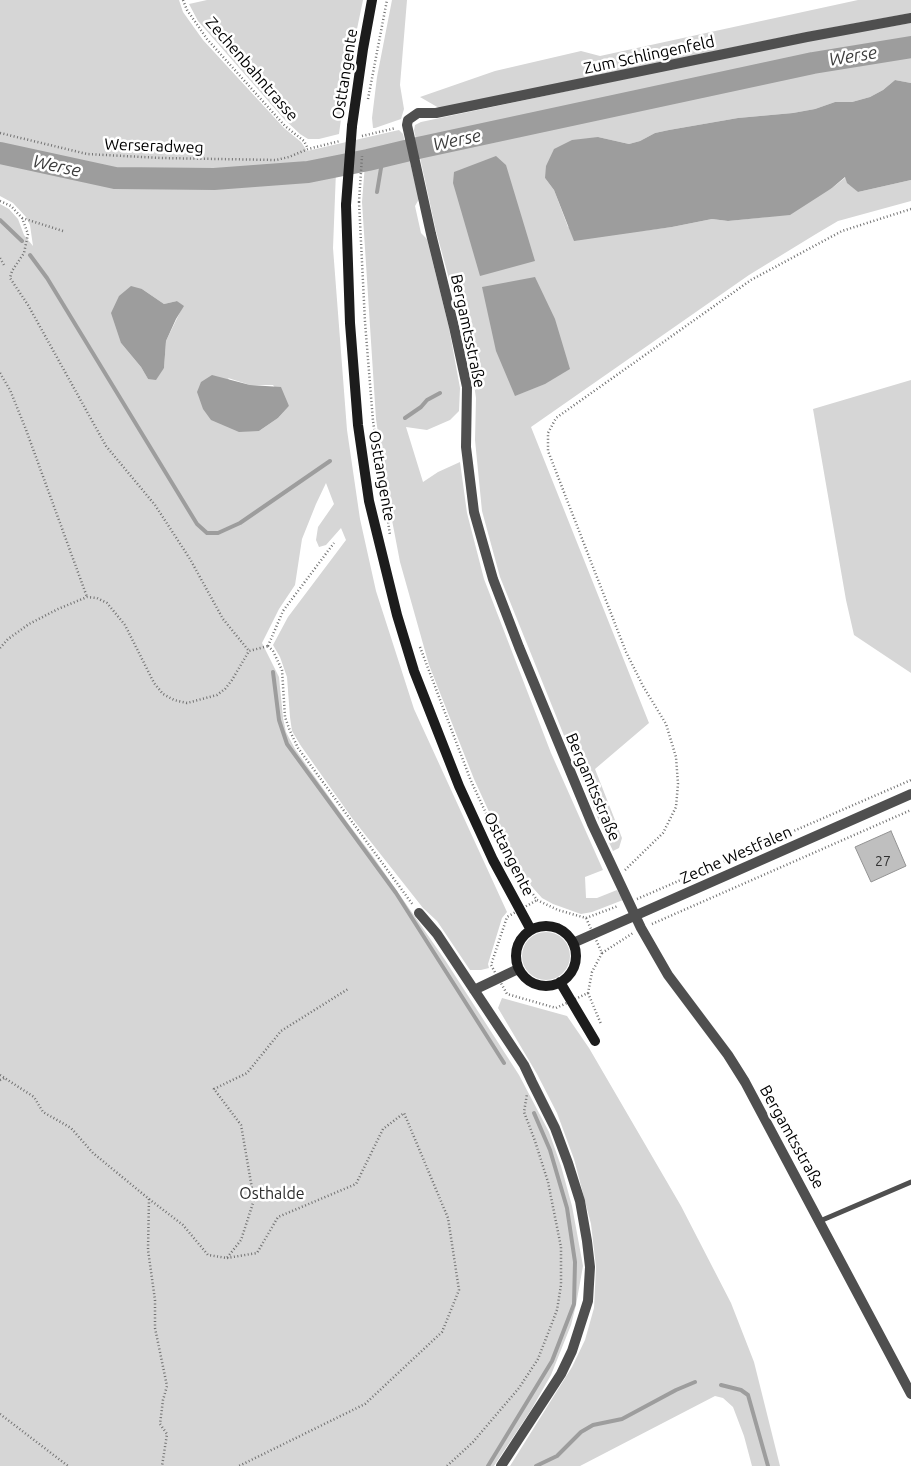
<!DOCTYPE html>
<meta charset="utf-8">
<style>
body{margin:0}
canvas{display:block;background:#fff}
</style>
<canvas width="911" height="1466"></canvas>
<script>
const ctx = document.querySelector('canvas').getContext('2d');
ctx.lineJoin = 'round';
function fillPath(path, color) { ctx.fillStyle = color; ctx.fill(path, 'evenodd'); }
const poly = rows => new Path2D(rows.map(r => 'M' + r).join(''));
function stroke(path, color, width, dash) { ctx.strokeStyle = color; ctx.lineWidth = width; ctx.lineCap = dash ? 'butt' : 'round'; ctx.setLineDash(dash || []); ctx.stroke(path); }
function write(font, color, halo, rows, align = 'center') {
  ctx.font = font + ' Ubuntu,sans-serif'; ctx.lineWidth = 5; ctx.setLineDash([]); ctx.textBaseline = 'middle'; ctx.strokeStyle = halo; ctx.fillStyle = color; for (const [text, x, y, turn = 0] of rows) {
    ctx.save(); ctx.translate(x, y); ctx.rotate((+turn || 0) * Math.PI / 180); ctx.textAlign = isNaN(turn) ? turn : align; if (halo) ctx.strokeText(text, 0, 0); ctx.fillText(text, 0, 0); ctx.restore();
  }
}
fillPath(poly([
 [0,0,179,0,183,12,203,40,284,128,301,142,307,151,399,130,403,134,419,199,415,206,421,233,427,239,449,328,460,388,459,411,450,420,427,430,406,427,423,482,438,472,460,462,467,513,484,579,551,753,603,870,585,877,586,898,597,898,617,890,623,900,592,912,581,914,553,904,542,898,525,879,508,853,474,779,429,665,400,562,387,494,376,419,362,202,365,164,389,159,390,155,308,172,307,179,336,171,333,248,347,430,360,519,376,591,414,709,507,912,502,918,488,964,489,968,481,970,470,970,437,921,423,908,352,818,301,746,292,731,290,717,287,677,280,657,273,645,288,617,346,540,341,528,326,545,319,547,316,540,318,527,334,504,326,483,316,504,302,539,295,585,279,609,262,643,279,677,283,718,286,732,295,749,347,822,372,855,445,960,519,1075,549,1132,561,1166,572,1206,583,1266,576,1305,571,1325,551,1375,531,1410,494,1466,0,1466,0,204,9,209,18,219,24,235,33,246,30,225,26,217,13,203,0,196],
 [142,289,164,304,177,301,183,306,166,341,164,368,148,379,141,367,121,343],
 [228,378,250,385,273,385,289,406,278,418,259,431],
 [207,0,363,0,346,82,339,134,319,139,308,139,300,134,284,119,198,21,189,4],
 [392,0,407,0,400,85,404,109,401,119,375,128,373,128,372,118,377,77],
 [858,0,911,0,911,13,803,33,439,108,420,97,495,71,581,51,600,56],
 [911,23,911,83,895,80,883,90,870,97,852,102,835,102,815,109,793,113,738,118,669,130,655,133,640,141,629,144,598,137,545,178,554,190,568,227,641,231,672,227,712,219,728,221,767,217,832,188,846,177,858,192,911,180,911,201,838,221,816,234,749,275,531,427,649,723,595,769,622,838,619,848,613,851,599,821,569,748,500,577,482,511,475,440,476,398,470,356,436,231,414,130,415,125,421,122,809,40],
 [911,380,911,673,854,635,846,600,813,409],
 '522 956a24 24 0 1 1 48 0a24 24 0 1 1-48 0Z',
 [502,998,567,1016,589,1048,681,1206,731,1303,754,1362,780,1466,752,1466,744,1436,733,1407,723,1398,715,1396,580,1466,510,1466,572,1367,585,1340,594,1308,596,1267,591,1224,574,1159,557,1113,537,1074,498,1008]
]), '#d6d6d6');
fillPath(poly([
 [895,80,911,83,911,180,858,192,847,183,845,177,832,188,790,215,728,221,712,219,672,227,574,241,554,190,545,178,546,166,554,149,572,140,598,137,629,144,640,141,655,133,669,130,738,118,793,113,815,109,835,102,852,102,870,97,883,90],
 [496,156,506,165,535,261,480,276,453,183,454,172],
 [535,277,555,319,570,369,545,384,515,396,496,351,482,287],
 [131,286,142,289,164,304,177,301,184,306,176,319,166,341,164,368,156,380,148,379,141,367,121,343,111,313,119,296],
 [212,375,250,385,281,387,289,406,278,418,259,431,239,432,211,420,203,409,197,392,201,382]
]), '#9d9d9d');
stroke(poly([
 [377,192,383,156],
 [0,220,22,241],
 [30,255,47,278,197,524,207,533,218,533,240,523,330,461],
 [405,418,421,407,427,400,440,393],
 [273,672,279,720,287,744,396,893,504,1063],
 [721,1385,741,1390,748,1395,768,1466],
 [488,1466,552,1361,574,1304,575,1262,567,1208,550,1150,534,1113],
 [536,1466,557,1456,581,1432,593,1425,622,1419,676,1390,695,1382]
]), '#9d9d9d', 4);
stroke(poly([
 [0,153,115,178,214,179,308,172,368,160,418,148,813,63,911,47]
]), '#9d9d9d', 22);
const building = poly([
 [891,831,906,866,871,882,855,847,891,831]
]);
fillPath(building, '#bfbfbf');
stroke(building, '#939393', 1);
stroke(poly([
 [183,0,187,10,207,39,285,126,304,141,308,149],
 [368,99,387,0],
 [0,133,87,154,161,158,276,160,289,157,308,149,340,141],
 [362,136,396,128],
 [0,201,11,206,22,218,28,234,24,253,12,271,10,278,28,305,106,446,155,505,190,559,223,619,249,651],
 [359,202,365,322,373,421,390,535],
 [22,218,63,231],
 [0,258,4,265],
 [0,373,10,390,25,427,87,597],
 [268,646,273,651,282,670,285,717,290,731,298,748,413,905],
 [268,646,283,611,334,543],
 [420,647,471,781,505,854,537,900],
 [0,648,8,639,29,624,58,609,87,597,97,598,107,603,125,625,154,683,163,694,174,700,187,703,217,695,225,689,232,680,249,651,268,646],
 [625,870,663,833,676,807,678,784,676,757,666,724,643,686,626,652,548,451,548,433,556,418,751,280,842,231,911,209],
 [637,899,911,780],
 [537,900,558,910,586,918,602,953,592,972,588,993,556,1008,507,994,491,965,507,917,537,900],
 [586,918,618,906],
 [652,924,911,810],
 [602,953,633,933],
 [588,993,601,1024],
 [0,1075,34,1097,43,1112,71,1128,93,1153,149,1199,148,1250,155,1300,155,1328,167,1386,163,1400,160,1424,167,1434,162,1466],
 [0,1080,5,1078],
 [149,1199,183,1225,208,1255,227,1258,241,1240,254,1200,241,1125,214,1089,247,1073,281,1031,348,989],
 [227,1258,257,1253,278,1217,356,1184,383,1129,404,1113,448,1218,459,1290,442,1332,365,1404,239,1466],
 [0,1414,68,1466],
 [447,1466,473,1442,519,1388,538,1359,557,1310,561,1285,561,1247,548,1182,535,1141,524,1112,527,1094]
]), '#717171', 2.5, [1, 2.5]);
stroke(poly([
 [820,1221,911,1182]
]), '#4f4f4f', 5);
stroke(poly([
 [911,18,807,37,436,113,418,113,408,120,407,125,431,234,454,327,467,387,466,447,474,512,493,579,519,647,592,824,641,928,668,975,728,1055,745,1082,911,1394],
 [419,913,437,934,524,1065,532,1082,555,1128,568,1163,580,1201,587,1241,590,1267,588,1301,572,1351,561,1374,501,1466],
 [573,943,911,794],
 [474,990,518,969]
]), '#4f4f4f', 10);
stroke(poly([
 [352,126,363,49,372,0],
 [346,205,350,323,358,425,369,501,397,615,414,671,459,786,493,860,531,930],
 '516 956a30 30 0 1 1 60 0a30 30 0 1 1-60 0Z',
 [560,982,595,1041]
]), '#1c1c1c', 10);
stroke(poly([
 [359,202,362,156]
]), '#717171', 2.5, [1, 2.5]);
stroke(poly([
 [346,205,352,126]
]), '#1c1c1c', 10);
write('14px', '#303030', null, [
 ["27",883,861]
]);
write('16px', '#000', '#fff', [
 ["Zum Schlingenfeld",649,55,-12],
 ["Zechenbahntrasse",252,69,49],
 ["Osttangente",345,74,-81],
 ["Werseradweg",154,146,2],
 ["Bergamtsstraße",468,331,78],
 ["Osttangente",382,476,80],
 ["Bergamtsstraße",593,787,67],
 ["Osttangente",509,854,63],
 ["Zeche Westfalen",736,855,-24],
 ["Bergamtsstraße",792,1137,61]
]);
write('16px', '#2d2d2d', '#fff', [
 ["Osthalde",272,1194]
]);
write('italic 18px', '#3e3e3e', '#fff', [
 ["Werse",853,56,-9],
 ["Werse",457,140,-12],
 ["Werse",57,166,12]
]);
</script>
